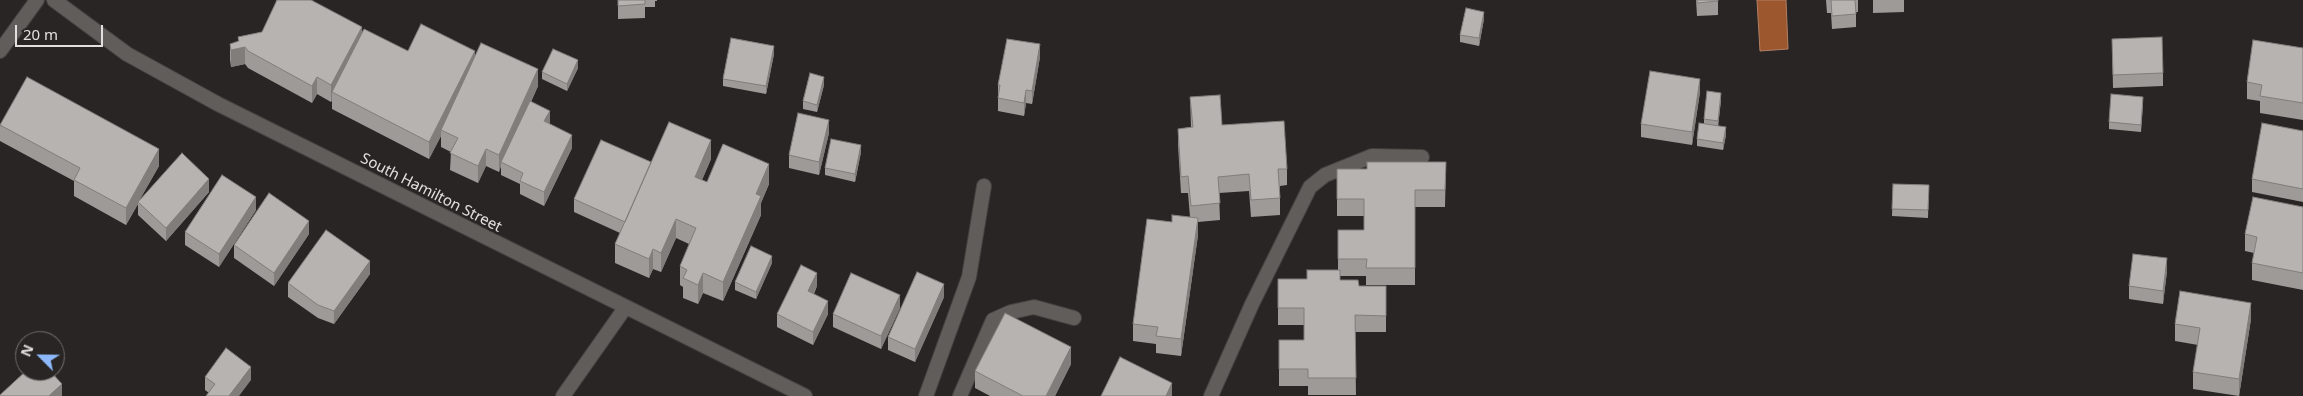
<!DOCTYPE html>
<style>
body{margin:0}
#map{position:relative;width:2303px;height:396px;overflow:hidden;background:#292524;font-family:"Noto Sans",sans-serif}
canvas{display:block}
.north{position:absolute;left:15px;top:331px;width:50px;height:50px;box-sizing:border-box;background:#292524;border:1px solid #736f6e;border-radius:50%;rotate:293deg;font-size:14px;font-weight:700;line-height:20px;text-align:center;color:#e2dfde}
.north::after{content:'';display:block;margin:auto;width:18px;height:22px;background:#8db9fc;clip-path:polygon(50% 0,100% 100%,50% 72%,0 100%)}
.scale{position:absolute;left:15px;top:25px;width:88px;height:22px;box-sizing:border-box;border:2px solid #e2dfde;border-top:0;padding-left:6px;font-size:15px;line-height:18px;white-space:nowrap;color:#e2dfde;-webkit-text-stroke:4px #292524;paint-order:stroke}
</style>
<div id="map">
<canvas width="2303" height="396"></canvas>
<div class="north">N</div>
<div class="scale">20 m</div>
</div>
<script>
const ctx = document.querySelector('canvas').getContext('2d');
ctx.lineJoin = 'round';
function fillPath(path, color) { ctx.fillStyle = color; ctx.fill(path, 'evenodd'); }
const poly = rows => new Path2D(rows.map(r => 'M' + r).join(''));
function stroke(path, color, width, dash) { ctx.strokeStyle = color; ctx.lineWidth = width; ctx.lineCap = dash ? 'butt' : 'round'; ctx.setLineDash(dash || []); ctx.stroke(path); }
function write(font, color, halo, rows, align = 'center') {
  ctx.font = font + ' "Noto Sans",sans-serif'; ctx.lineWidth = 5; ctx.setLineDash([]); ctx.textBaseline = 'middle'; ctx.strokeStyle = halo; ctx.fillStyle = color; for (const [text, x, y, turn = 0] of rows) {
    ctx.save(); ctx.translate(x, y); ctx.rotate((+turn || 0) * Math.PI / 180); ctx.textAlign = isNaN(turn) ? turn : align; if (halo) ctx.strokeText(text, 0, 0); ctx.fillText(text, 0, 0); ctx.restore();
  }
}
const water = poly([
 [1757,0,1786,0,1788,49,1760,51,1757,0]
]);
fillPath(water, '#9c572f');
stroke(water, '#b18064', 1);
const service = poly([
 [926,396,969,277,984,186],
 [960,396,993,320,1011,312,1034,307,1074,318],
 [1211,396,1252,304,1310,187,1325,175,1372,156,1422,157]
]);
const minor = poly([
 [54,0,127,54,218,104,805,396],
 [563,396,625,308]
]);
const tertiary = poly([
 [0,51,37,0]
]);
stroke(service, '#44413f', 16);
stroke(minor, '#44413f', 16);
stroke(tertiary, '#44413f', 16);
stroke(service, '#615d5b', 14);
stroke(minor, '#615d5b', 14);
stroke(tertiary, '#615d5b', 14);
fillPath(poly([
 [276,0,311,0,362,34,408,51,475,55,538,86,531,102,550,124,572,148,544,206,520,194,520,184,501,175,501,166,499,172,486,166,478,183,450,170,451,152,441,147,441,136,429,159,332,109,332,100,331,102,317,94,312,103,248,68,245,64,231,67,230,60,230,44,238,42,238,37,262,32,276,3],
 [618,0,657,0,657,1,655,1,655,7,645,7,645,18,618,19],
 [1696,0,1718,0,1718,15,1697,16],
 [1826,0,1858,0,1858,12,1856,12,1856,27,1832,29,1831,13,1827,13],
 [1873,0,1904,0,1904,12,1873,13],
 [1484,19,1479,46,1460,42,1460,35],
 [2112,39,2163,73,2163,86,2113,88],
 [2303,48,2303,120,2260,113,2260,101,2247,99,2247,82],
 [774,54,766,94,723,86,723,79],
 [1040,57,1032,104,1026,103,1024,116,998,111,998,85],
 [578,68,567,91,542,79,542,72],
 [824,85,817,112,803,109,803,101],
 [1700,92,1692,145,1641,137,1641,124],
 [1190,97,1222,125,1287,169,1287,185,1280,186,1280,215,1251,217,1249,191,1219,193,1220,220,1198,222,1198,235,1181,356,1156,353,1156,344,1133,341,1133,324,1172,222,1190,217,1188,193,1181,193,1178,145,1178,129,1191,127],
 [1721,100,1718,126,1726,135,1723,150,1697,146,1697,139,1704,124,1704,119],
 [2143,104,2141,132,2109,129,2109,122],
 [0,125,159,166,140,199,209,192,166,241,138,215,138,204,126,225,74,196,74,181,0,141],
 [2303,131,2303,202,2252,192,2252,179],
 [829,133,819,175,789,168,789,155],
 [861,152,855,182,825,175,825,168],
 [711,159,702,180,707,182,769,184,761,203,761,215,723,301,703,293,698,304,683,298,683,287,680,285,680,266,689,244,676,238,661,272,653,269,649,278,615,263,615,244,620,233,574,212,574,199,651,162],
 [1446,162,1445,207,1415,207,1415,285,1366,285,1366,276,1340,276,1340,280,1359,286,1386,286,1386,332,1355,332,1356,395,1308,395,1308,386,1279,386,1279,340,1304,340,1304,325,1278,325,1278,279,1307,279,1338,270,1338,230,1364,230,1364,216,1337,216,1337,169,1367,169],
 [1893,184,1929,185,1928,218,1892,216],
 [2303,207,2303,290,2252,280,2252,263,2254,253,2245,251,2245,234],
 [256,210,219,267,185,245,185,232],
 [309,234,274,286,234,258,234,245],
 [772,263,756,299,735,290,735,282],
 [2167,271,2163,304,2129,299,2129,286],
 [370,274,334,324,318,318,288,297,288,283],
 [817,286,814,294,828,314,813,345,777,327,777,314],
 [944,297,915,362,888,350,888,337],
 [900,308,881,349,833,327,833,314],
 [2251,319,2239,396,2193,389,2193,372,2198,345,2175,341,2175,324],
 [1071,364,1055,396,990,396,975,388,975,371],
 [205,377,251,380,209,393,205,390]
]), '#9d9a97');
fillPath(poly([
 [1484,12,1484,19,1479,46,1479,38],
 [362,27,362,44,332,92,332,100,331,102,331,85],
 [1040,44,1040,57,1032,104,1032,91],
 [774,46,774,54,766,94,766,86],
 [245,47,245,64,231,67,231,50],
 [475,51,475,68,441,130,441,136,429,159,429,142],
 [578,60,578,68,567,91,567,84],
 [538,69,538,86,503,163,501,162,501,166,499,172,499,155],
 [317,77,317,94,312,103,312,86],
 [824,77,824,85,817,112,817,105],
 [1700,79,1700,92,1692,145,1692,132],
 [1026,90,1026,103,1024,116,1024,103],
 [1721,93,1721,100,1718,128,1718,121],
 [550,111,550,124,544,121],
 [829,120,829,133,819,175,819,162],
 [1726,127,1726,135,1723,150,1723,143],
 [572,135,572,148,544,206,544,192],
 [711,140,711,159,695,196,695,177],
 [861,145,861,152,855,182,855,174],
 [159,149,159,166,138,203,138,202,138,204,126,225,126,208],
 [486,149,486,166,478,183,478,166],
 [769,164,769,184,761,203,761,215,723,301,723,282,756,194],
 [209,179,209,192,166,241,166,228],
 [256,197,256,210,219,267,219,254],
 [1198,218,1198,235,1181,356,1181,339],
 [676,219,676,238,661,272,661,253],
 [309,221,309,234,274,286,274,273],
 [653,249,653,269,649,278,649,259],
 [772,256,772,263,756,299,756,292],
 [2167,258,2167,271,2163,304,2163,291],
 [370,261,370,274,334,324,334,311],
 [703,273,703,293,698,304,698,285],
 [817,273,817,286,808,304,808,291],
 [944,284,944,297,915,362,915,349],
 [900,295,900,308,881,349,881,336],
 [828,301,828,314,813,345,813,332],
 [2251,303,2251,319,2239,396,2239,379],
 [1071,347,1071,364,1055,396,1046,396],
 [251,367,251,380,239,396,229,396],
 [1172,383,1172,396,1166,396],
 [62,384,62,396,49,396]
]), '#807d7b');
const building = poly([
 [277,0,311,0,362,27,331,85,317,77,312,86,248,51,245,47,231,50,230,44,239,41,238,37,262,32,277,0],
 [618,0,645,0,645,4,618,6,618,0],
 [1697,0,1718,0,1718,1,1697,3,1697,0],
 [1831,0,1855,0,1856,14,1832,16,1831,0],
 [1466,8,1484,12,1479,38,1460,35,1466,8],
 [421,24,475,51,429,142,332,92,364,29,408,51,421,24],
 [2162,37,2163,73,2113,75,2112,39,2162,37],
 [731,38,774,46,766,86,723,79,731,38],
 [1007,39,1040,44,1032,91,1026,90,1024,103,998,98,1000,85,998,85,1007,39],
 [2253,40,2303,48,2303,103,2260,96,2262,85,2247,82,2253,40],
 [481,43,538,69,499,155,486,149,478,166,450,153,458,138,441,130,481,43],
 [553,49,578,60,567,84,542,72,553,49],
 [1650,71,1700,79,1692,132,1641,124,1650,71],
 [810,73,824,77,817,105,803,101,810,73],
 [27,77,159,149,126,208,74,180,80,168,0,125,27,77],
 [1707,91,1721,93,1718,121,1704,119,1707,91],
 [2111,94,2143,97,2141,125,2109,122,2111,94],
 [1220,95,1222,125,1284,121,1287,169,1278,169,1280,198,1251,200,1249,174,1218,177,1220,203,1191,206,1188,176,1181,177,1178,129,1193,127,1190,97,1220,95],
 [530,101,550,111,544,121,572,135,544,192,520,181,523,173,501,162,530,101],
 [798,113,829,120,819,162,789,155,798,113],
 [669,122,711,140,695,177,707,182,723,144,769,164,756,194,761,196,723,282,703,273,698,285,683,278,687,270,680,266,696,228,676,219,661,253,653,249,649,259,615,244,669,122],
 [1699,123,1726,127,1723,143,1697,139,1699,123],
 [2262,123,2303,131,2303,189,2252,179,2262,123],
 [831,139,861,145,855,174,825,168,831,139],
 [601,140,651,162,625,222,574,199,601,140],
 [182,153,209,179,166,228,138,202,182,153],
 [1367,162,1446,162,1445,190,1415,190,1415,268,1366,268,1367,259,1338,259,1338,230,1364,230,1364,199,1337,199,1337,169,1367,169,1367,162],
 [222,175,256,197,219,254,185,232,222,175],
 [1893,184,1929,185,1928,210,1892,209,1893,184],
 [269,193,309,221,274,273,234,245,269,193],
 [2253,197,2303,207,2303,273,2252,263,2257,237,2245,234,2253,197],
 [1172,215,1198,218,1181,339,1156,336,1158,327,1133,324,1147,219,1172,222,1172,215],
 [326,230,370,261,334,311,318,305,288,283,326,230],
 [751,246,772,256,756,292,735,282,751,246],
 [2133,254,2167,258,2163,291,2129,286,2133,254],
 [801,265,817,273,808,291,828,301,813,332,777,314,801,265],
 [1307,270,1340,270,1340,280,1358,280,1359,286,1386,286,1386,316,1355,315,1356,378,1308,378,1308,369,1279,369,1279,340,1304,340,1304,308,1278,308,1278,279,1307,279,1307,270],
 [917,272,944,284,915,349,888,337,917,272],
 [851,273,900,295,881,336,833,314,851,273],
 [2180,291,2251,303,2239,379,2193,372,2200,328,2175,324,2180,291],
 [1005,313,1071,347,1046,396,1023,396,975,371,1005,313],
 [226,348,251,367,229,396,206,396,215,384,205,377,226,348],
 [1120,357,1172,383,1166,396,1101,396,1120,357],
 [26,371,50,371,62,384,49,396,0,396,0,395,26,371]
]);
fillPath(building, '#b7b3b0');
stroke(building, '#807d7b', 1);
write('15px', '#e2dfde', '#292524', [
 ["South Hamilton Street",431,193,27]
]);
</script>
